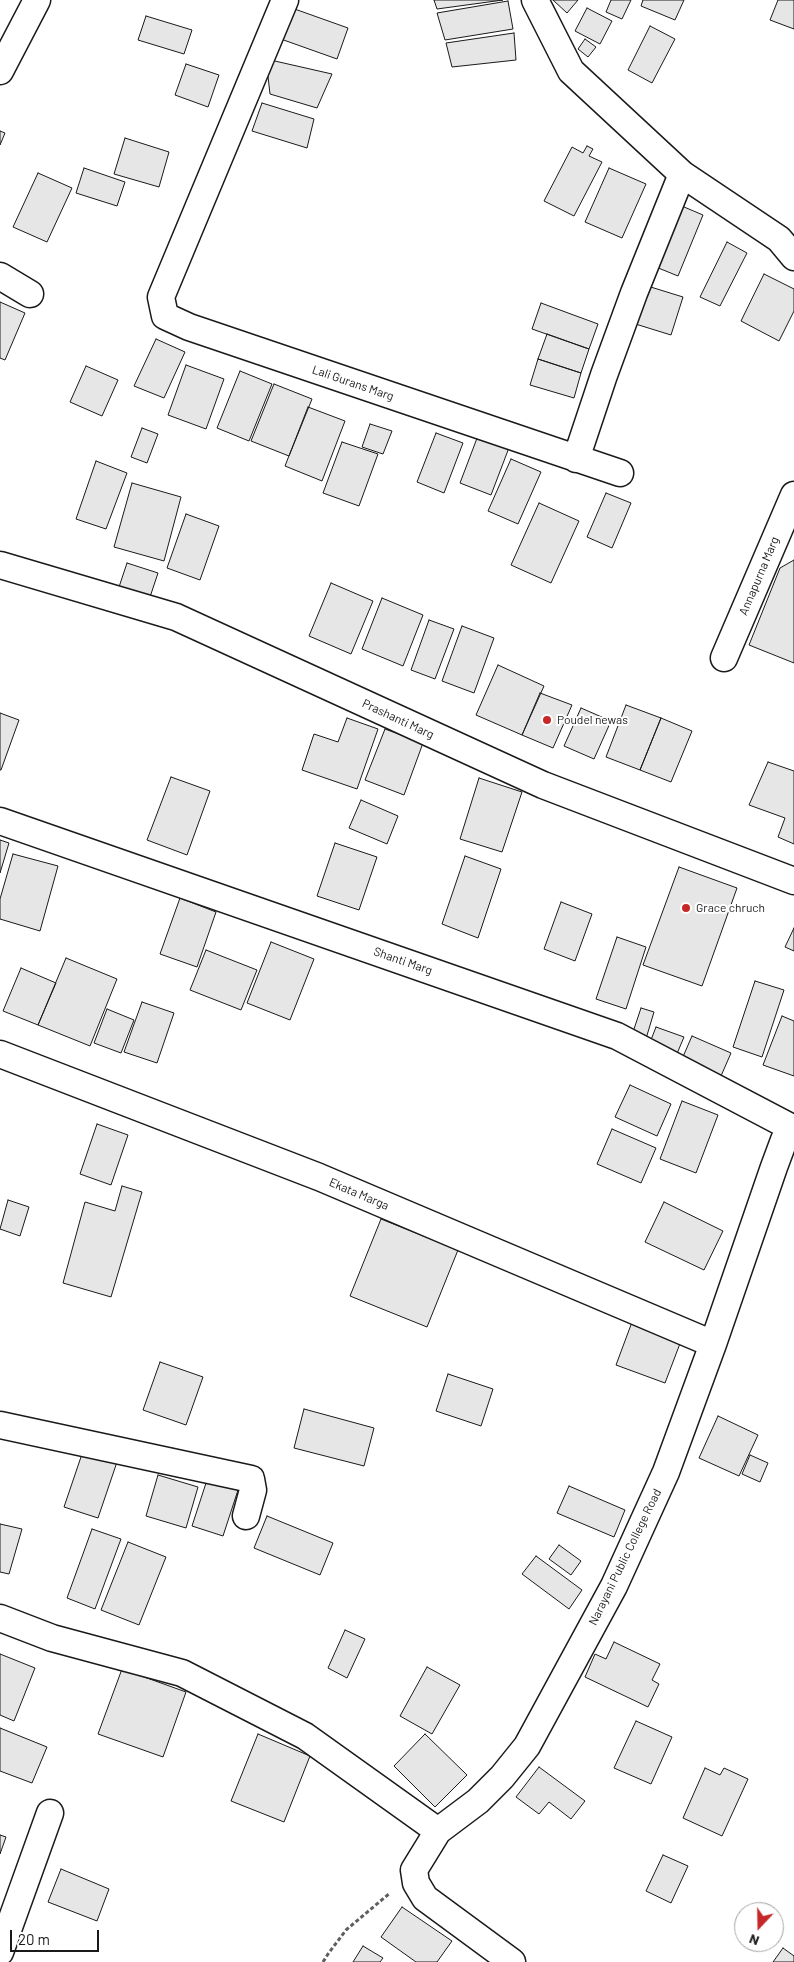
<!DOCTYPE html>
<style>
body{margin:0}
#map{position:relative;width:794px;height:1962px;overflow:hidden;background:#fff;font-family:Barlow,sans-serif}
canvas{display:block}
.north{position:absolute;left:734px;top:1902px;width:50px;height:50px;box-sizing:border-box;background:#fff;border:1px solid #a3a3a3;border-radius:50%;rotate:201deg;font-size:14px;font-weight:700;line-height:20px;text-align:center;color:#1a1a1a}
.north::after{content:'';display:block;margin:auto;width:18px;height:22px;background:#c62828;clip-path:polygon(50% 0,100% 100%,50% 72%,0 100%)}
.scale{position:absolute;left:10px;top:1930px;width:89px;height:22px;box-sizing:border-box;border:2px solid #1a1a1a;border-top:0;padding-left:6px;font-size:15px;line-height:18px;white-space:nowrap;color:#1a1a1a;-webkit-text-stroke:4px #fff;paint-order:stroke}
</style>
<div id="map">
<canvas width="794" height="1962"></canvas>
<div class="north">N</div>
<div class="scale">20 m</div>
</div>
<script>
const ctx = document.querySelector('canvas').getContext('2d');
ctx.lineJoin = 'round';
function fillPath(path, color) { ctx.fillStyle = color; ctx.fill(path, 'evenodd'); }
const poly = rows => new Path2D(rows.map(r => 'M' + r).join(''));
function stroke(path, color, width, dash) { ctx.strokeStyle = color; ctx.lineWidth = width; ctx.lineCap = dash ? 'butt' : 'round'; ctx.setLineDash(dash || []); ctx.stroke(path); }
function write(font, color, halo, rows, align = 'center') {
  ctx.font = font + ' Barlow,sans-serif'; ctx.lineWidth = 4; ctx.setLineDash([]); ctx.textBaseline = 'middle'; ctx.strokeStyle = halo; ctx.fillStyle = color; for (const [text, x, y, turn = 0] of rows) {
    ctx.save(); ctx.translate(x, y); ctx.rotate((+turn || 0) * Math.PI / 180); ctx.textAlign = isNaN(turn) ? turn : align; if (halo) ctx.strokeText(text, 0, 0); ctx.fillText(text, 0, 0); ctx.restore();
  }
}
const building = poly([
 [434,0,503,0,437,9,434,0],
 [553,0,578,0,567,13,553,0],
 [611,0,631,0,622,19,606,12,611,0],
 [643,0,684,0,675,20,641,6,643,0],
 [778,0,794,0,794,29,770,20,778,0],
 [508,1,513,29,445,40,437,13,508,1],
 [289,7,348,28,337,59,278,38,289,7],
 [587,8,612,21,600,44,575,31,587,8],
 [146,16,192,30,184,54,138,40,146,16],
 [650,26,675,39,652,83,628,70,650,26],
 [514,33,516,60,452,67,446,43,514,33],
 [585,39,596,47,588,57,578,49,585,39],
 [266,59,332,74,317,108,270,94,266,59],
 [186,64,219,75,208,107,175,95,186,64],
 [262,103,314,119,307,148,252,131,262,103],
 [0,131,5,133,0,145,0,131],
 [125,138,169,152,159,187,114,174,125,138],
 [587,146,593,149,589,156,602,162,574,216,544,201,572,147,583,153,587,146],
 [84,168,125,182,117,206,76,193,84,168],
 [609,168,646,184,622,238,585,222,609,168],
 [38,173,72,188,47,242,13,227,38,173],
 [677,204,703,215,678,276,651,265,677,204],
 [727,242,747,253,720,306,700,297,727,242],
 [764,274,794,289,794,311,779,341,741,321,764,274],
 [641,284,683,297,671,335,629,322,641,284],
 [0,302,25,313,5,360,0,358,0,302],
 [541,303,598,324,589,349,532,329,541,303],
 [547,334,589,349,581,373,538,359,547,334],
 [156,339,185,352,164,398,134,386,156,339],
 [538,359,581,373,574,398,530,385,538,359],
 [186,365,224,379,206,429,168,415,186,365],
 [86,366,118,380,102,416,70,402,86,366],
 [240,371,272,384,249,441,217,428,240,371],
 [274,384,312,399,289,456,251,441,274,384],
 [308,407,345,421,322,481,285,466,308,407],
 [370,424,392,431,383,454,362,447,370,424],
 [142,428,158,434,147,463,131,457,142,428],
 [436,433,463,443,444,493,417,482,436,433],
 [479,433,510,445,491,495,460,483,479,433],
 [342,442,378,454,359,506,323,493,342,442],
 [511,459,541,472,518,524,488,511,511,459],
 [96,461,127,473,106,529,76,519,96,461],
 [132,483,181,497,164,561,114,547,132,483],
 [606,493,631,503,612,548,587,537,606,493],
 [539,503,579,521,551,583,511,565,539,503],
 [186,514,219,526,200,580,167,568,186,514],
 [794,560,794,663,749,645,780,568,794,560],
 [127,563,158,573,150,597,119,587,127,563],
 [331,583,373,601,351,654,309,636,331,583],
 [382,598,423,615,403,666,362,649,382,598],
 [429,620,454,629,435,679,411,670,429,620],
 [462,626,494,638,474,693,442,681,462,626],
 [498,665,544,686,522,735,476,715,498,665],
 [540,693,572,705,553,748,522,735,540,693],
 [626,705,661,718,640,770,606,757,626,705],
 [581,708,611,721,594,759,564,746,581,708],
 [0,713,19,720,1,770,0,770,0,713],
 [347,718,378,729,357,789,302,770,314,734,338,742,347,718],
 [661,718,692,731,671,782,640,770,661,718],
 [385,729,423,743,404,795,365,780,385,729],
 [768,762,794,771,794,844,778,837,785,818,749,805,768,762],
 [171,777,210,791,187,855,147,840,171,777],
 [479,778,522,792,502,852,460,839,479,778],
 [361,800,398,816,387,844,349,828,361,800],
 [0,840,9,843,0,873,0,840],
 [335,843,377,857,359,910,317,896,335,843],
 [13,854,58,866,40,931,0,919,0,899,13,854],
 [465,856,501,869,478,938,442,924,465,856],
 [679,867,737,888,702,986,643,965,679,867],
 [180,898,216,912,197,967,160,954,180,898],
 [561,902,592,914,575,961,544,949,561,902],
 [794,928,794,951,785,947,794,928],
 [617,937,646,947,626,1009,596,999,617,937],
 [271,942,314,959,290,1020,247,1003,271,942],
 [206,950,257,970,241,1010,190,990,206,950],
 [66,958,117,979,90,1046,38,1025,66,958],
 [21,968,56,983,38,1025,3,1011,21,968],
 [755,981,784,990,762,1057,733,1047,755,981],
 [142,1002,174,1013,157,1063,124,1052,142,1002],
 [641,1008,654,1012,645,1042,631,1038,641,1008],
 [107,1009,134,1020,121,1053,94,1043,107,1009],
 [782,1016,794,1021,794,1076,763,1065,782,1016],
 [656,1027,684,1037,676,1056,649,1045,656,1027],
 [692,1036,731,1053,721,1076,682,1059,692,1036],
 [630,1085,671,1104,657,1136,615,1117,630,1085],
 [682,1101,718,1115,696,1173,660,1159,682,1101],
 [97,1124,128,1135,111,1185,80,1174,97,1124],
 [612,1129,656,1148,641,1183,597,1164,612,1129],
 [122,1186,142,1192,111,1297,63,1283,85,1202,115,1211,122,1186],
 [8,1200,29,1207,20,1236,0,1229,8,1200],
 [664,1202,723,1231,704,1270,645,1242,664,1202],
 [381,1219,458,1250,427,1327,350,1296,381,1219],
 [635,1314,684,1333,665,1383,616,1365,635,1314],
 [160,1362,203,1377,186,1425,143,1410,160,1362],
 [448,1374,493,1389,481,1426,436,1411,448,1374],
 [304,1409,374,1428,364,1466,294,1448,304,1409],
 [718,1416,758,1435,739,1476,699,1458,718,1416],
 [83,1451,117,1462,98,1518,64,1507,83,1451],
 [750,1455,768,1463,760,1482,742,1474,750,1455],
 [158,1475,198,1487,186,1528,146,1516,158,1475],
 [207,1480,238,1490,223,1536,192,1526,207,1480],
 [569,1486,625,1510,614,1537,557,1513,569,1486],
 [267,1516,333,1543,320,1575,254,1548,267,1516],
 [0,1524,22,1529,9,1574,0,1572,0,1524],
 [92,1529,121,1539,95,1609,67,1598,92,1529],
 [128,1542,166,1557,139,1625,101,1610,128,1542],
 [559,1545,581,1561,571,1575,549,1559,559,1545],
 [536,1556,582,1590,569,1609,522,1574,536,1556],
 [345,1630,365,1639,347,1678,328,1668,345,1630],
 [614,1642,660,1664,652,1680,659,1684,648,1707,585,1677,595,1654,606,1659,614,1642],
 [0,1654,35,1668,14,1721,0,1715,0,1654],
 [427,1667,460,1685,432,1734,400,1716,427,1667],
 [122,1669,186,1692,163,1757,98,1734,122,1669],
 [636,1721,672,1737,651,1784,614,1768,636,1721],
 [0,1728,47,1747,32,1783,0,1771,0,1728],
 [258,1734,310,1756,284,1822,231,1801,258,1734],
 [425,1734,467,1775,435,1807,394,1766,425,1734],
 [539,1767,585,1801,571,1819,549,1802,539,1814,516,1797,539,1767],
 [705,1768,720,1775,724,1768,748,1779,722,1836,683,1818,705,1768],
 [0,1835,6,1837,0,1854,0,1835],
 [663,1855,688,1866,671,1903,646,1891,663,1855],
 [61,1869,109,1889,97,1921,48,1902,61,1869],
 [402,1907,452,1941,437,1962,416,1962,381,1937,402,1907],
 [363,1946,383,1958,380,1962,353,1962,363,1946],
 [783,1948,794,1956,794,1962,773,1962,783,1948]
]);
fillPath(building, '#e6e6e6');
stroke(building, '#1a1a1a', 1);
const minor = poly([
 [285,0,161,297,165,316,189,327,620,473],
 [535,0,571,71,682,174,779,239,794,257],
 [0,71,37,0],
 [0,276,30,294],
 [576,459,604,375,634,293,682,174],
 [0,565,176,617,543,785,794,881],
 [724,658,794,495],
 [0,821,617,1036,794,1129],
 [0,1054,319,1177,713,1344],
 [0,1425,251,1479,253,1490,246,1516],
 [0,1618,52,1638,182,1673,305,1736,438,1831],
 [0,1952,50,1813],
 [512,1962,425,1898,416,1883,414,1870,438,1831,478,1801,502,1777,527,1746,614,1586,666,1472,713,1344,774,1167,784,1140,792,1128]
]);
stroke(minor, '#1a1a1a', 29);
stroke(poly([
 [323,1962,328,1954,346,1930,390,1893]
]), '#5f5f5f', 3, [4, 2.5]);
stroke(minor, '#fff', 26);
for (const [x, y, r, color] of [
 [547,720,5,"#c62828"],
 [686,908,5,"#c62828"]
]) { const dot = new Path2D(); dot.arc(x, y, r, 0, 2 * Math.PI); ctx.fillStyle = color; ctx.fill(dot); stroke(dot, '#fff', 2); }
write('12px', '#1a1a1a', '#fff', [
 ["Lali Gurans Marg",353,383,19],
 ["Annapurna Marg",759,576,-67],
 ["Prashanti Marg",398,719,25],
 ["Shanti Marg",403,961,19],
 ["Ekata Marga",359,1194,23],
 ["Narayani Public College Road",625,1557,-64]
]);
write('12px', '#1a1a1a', '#fff', [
 ["Poudel newas",557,720],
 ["Grace chruch",696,908]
], 'left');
</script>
